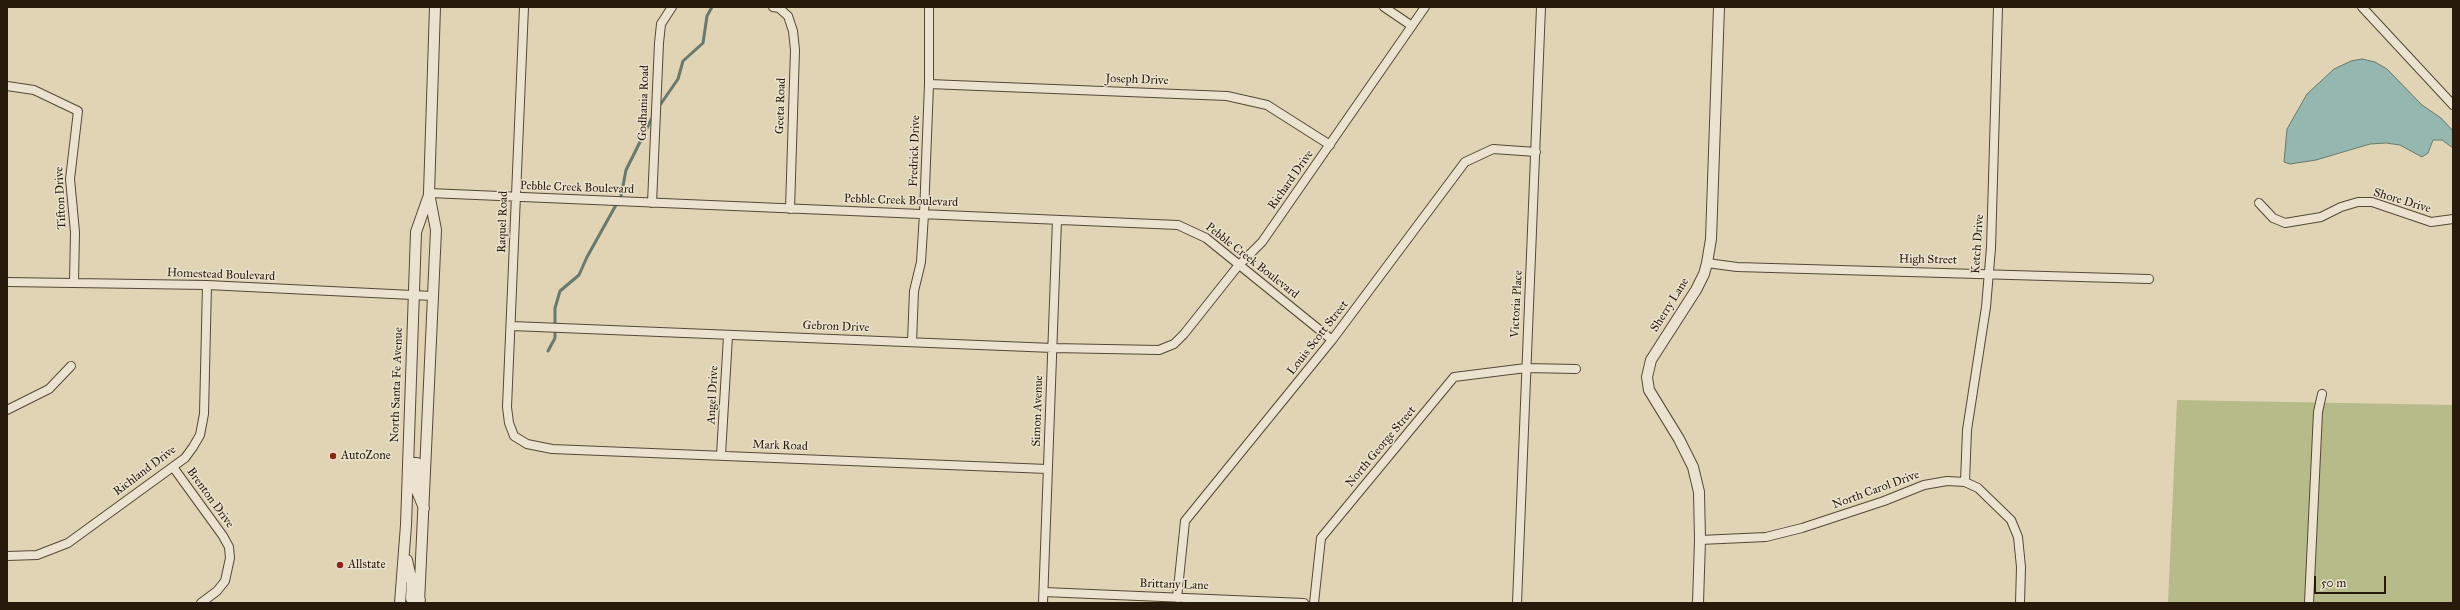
<!DOCTYPE html>
<style>
body{margin:0}
#map{position:relative;width:2460px;height:610px;overflow:hidden;background:#e0d4b5;font-family:"IM FELL Great Primer",serif}
canvas{display:block}
.frame{position:absolute;inset:0;border:8px solid #271a0a;pointer-events:none}
.scale{position:absolute;left:2314px;top:576px;width:72px;height:18px;box-sizing:border-box;border:2px solid #271a0a;border-top:0;padding-left:5px;font-size:12px;line-height:14px;white-space:nowrap;color:#271a0a;-webkit-text-stroke:3px #ebe3cf;paint-order:stroke}
</style>
<div id="map">
<canvas width="2460" height="610"></canvas>
<div class="frame"></div>
<div class="scale">50 m</div>
</div>
<script>
const ctx = document.querySelector('canvas').getContext('2d');
ctx.lineJoin = 'round';
function fillPath(path, color) { ctx.fillStyle = color; ctx.fill(path, 'evenodd'); }
const poly = rows => new Path2D(rows.map(r => 'M' + r).join(''));
function stroke(path, color, width, dash) { ctx.strokeStyle = color; ctx.lineWidth = width; ctx.lineCap = dash ? 'butt' : 'round'; ctx.setLineDash(dash || []); ctx.stroke(path); }
function write(font, color, halo, rows, align = 'center') {
  ctx.font = font + ' "IM FELL Great Primer",serif'; ctx.lineWidth = 3; ctx.setLineDash([]); ctx.textBaseline = 'middle'; ctx.strokeStyle = halo; ctx.fillStyle = color; for (const [text, x, y, turn = 0] of rows) {
    ctx.save(); ctx.translate(x, y); ctx.rotate((+turn || 0) * Math.PI / 180); ctx.textAlign = isNaN(turn) ? turn : align; if (halo) ctx.strokeText(text, 0, 0); ctx.fillText(text, 0, 0); ctx.restore();
  }
}
fillPath(poly([
 [2177,400,2453,405,2453,603,2168,603]
]), '#b7bb8a');
const water = poly([
 [2362,59,2375,62,2387,69,2422,105,2441,118,2453,131,2453,148,2442,140,2433,140,2428,153,2422,157,2400,145,2386,143,2370,144,2316,160,2290,164,2284,162,2287,129,2307,94,2334,69,2351,61,2362,59]
]);
fillPath(water, '#94b8af');
stroke(water, '#68796d', 1);
stroke(poly([
 [658,108,678,79,683,61,703,43,707,16,712,7],
 [548,351,555,338,555,308,560,291,579,275,587,257,621,196,626,170,654,114]
]), '#68796d', 3);
const minor = poly([
 [524,7,507,407,509,423,514,436,527,444,552,449,1047,469],
 [773,7,779,8,788,16,793,31,795,50,790,209],
 [1384,7,1412,26],
 [2362,7,2453,105],
 [929,84,1227,96,1267,105,1330,145],
 [7,86,34,90,78,111,70,179,75,232,74,283],
 [429,193,1178,225,1206,238,1332,340],
 [652,203,659,43,661,24,672,7],
 [2259,203,2273,218,2285,223,2321,217,2341,207,2358,202,2372,202,2431,222,2453,219],
 [1707,263,1737,267,2149,279],
 [7,282,207,285,433,296],
 [512,326,1053,348,1159,350,1174,344,1184,334,1238,266,1262,242,1425,7],
 [912,342,914,291,921,262,924,214,929,84,929,7],
 [7,410,49,389,71,366],
 [721,455,728,336],
 [173,467,223,536,229,547,230,558,225,581,217,591,201,603],
 [1965,482,1967,430,1986,307,1991,248,1998,7],
 [1700,540,1766,537,1802,528,1884,501,1924,485,1947,481,1965,482,1978,488,2011,520,2018,537,2021,567,2020,603],
 [7,556,37,555,68,543,185,458,193,447,200,435,204,414,207,285],
 [1044,592,1304,603],
 [1177,598,1185,521,1332,340,1465,162,1493,149,1536,152],
 [1043,603,1057,220],
 [1314,603,1321,538,1454,377,1526,368,1576,369],
 [1517,603,1541,7],
 [2309,603,2318,412,2322,394]
]);
const tertiary = poly([
 [408,463,417,463,416,489,424,508],
 [407,560,412,582,411,598,420,600],
 [400,603,406,525,416,232,429,195],
 [419,603,436,230,429,193,435,7],
 [1698,603,1700,540,1699,492,1693,467,1679,439,1649,390,1647,377,1651,360,1696,290,1704,274,1707,263,1711,239,1719,7]
]);
stroke(minor, '#554835', 10);
stroke(tertiary, '#554835', 12);
stroke(minor, '#ebe3cf', 8);
stroke(tertiary, '#ebe3cf', 10);
for (const [x, y, r, color] of [
 [333,456,4,"#8f2418"],
 [340,565,4,"#8f2418"]
]) { const dot = new Path2D(); dot.arc(x, y, r, 0, 2 * Math.PI); ctx.fillStyle = color; ctx.fill(dot); stroke(dot, '#ebe3cf', 1.5); }
write('12px', '#271a0a', '#ebe3cf', [
 ["Joseph Drive",1137,80,2],
 ["Godhania Road",644,103,-88],
 ["Geeta Road",781,106,-88],
 ["Fredrick Drive",915,151,-88],
 ["Richard Drive",1291,180,-55],
 ["Pebble Creek Boulevard",577,188,2],
 ["Tifton Drive",61,198,-93],
 ["Pebble Creek Boulevard",901,201,2],
 ["Shore Drive",2402,201,17],
 ["Raquel Road",503,222,-88],
 ["Ketch Drive",1978,244,-86],
 ["High Street",1928,260,1],
 ["Pebble Creek Boulevard",1252,261,38],
 ["Homestead Boulevard",221,275,2],
 ["Victoria Place",1517,304,-87],
 ["Sherry Lane",1670,305,-58],
 ["Gebron Drive",836,327,2],
 ["Louis Scott Street",1318,338,-52],
 ["North Santa Fe Avenue",397,385,-88],
 ["Angel Drive",713,395,-87],
 ["Simon Avenue",1038,411,-88],
 ["Mark Road",780,446,2],
 ["North George Street",1381,447,-50],
 ["Richland Drive",145,471,-37],
 ["North Carol Drive",1876,490,-20],
 ["Brenton Drive",210,498,54],
 ["Brittany Lane",1174,585,2]
]);
write('12px', '#271a0a', '#ebe3cf', [
 ["AutoZone",341,456],
 ["Allstate",348,565]
], 'left');
</script>
